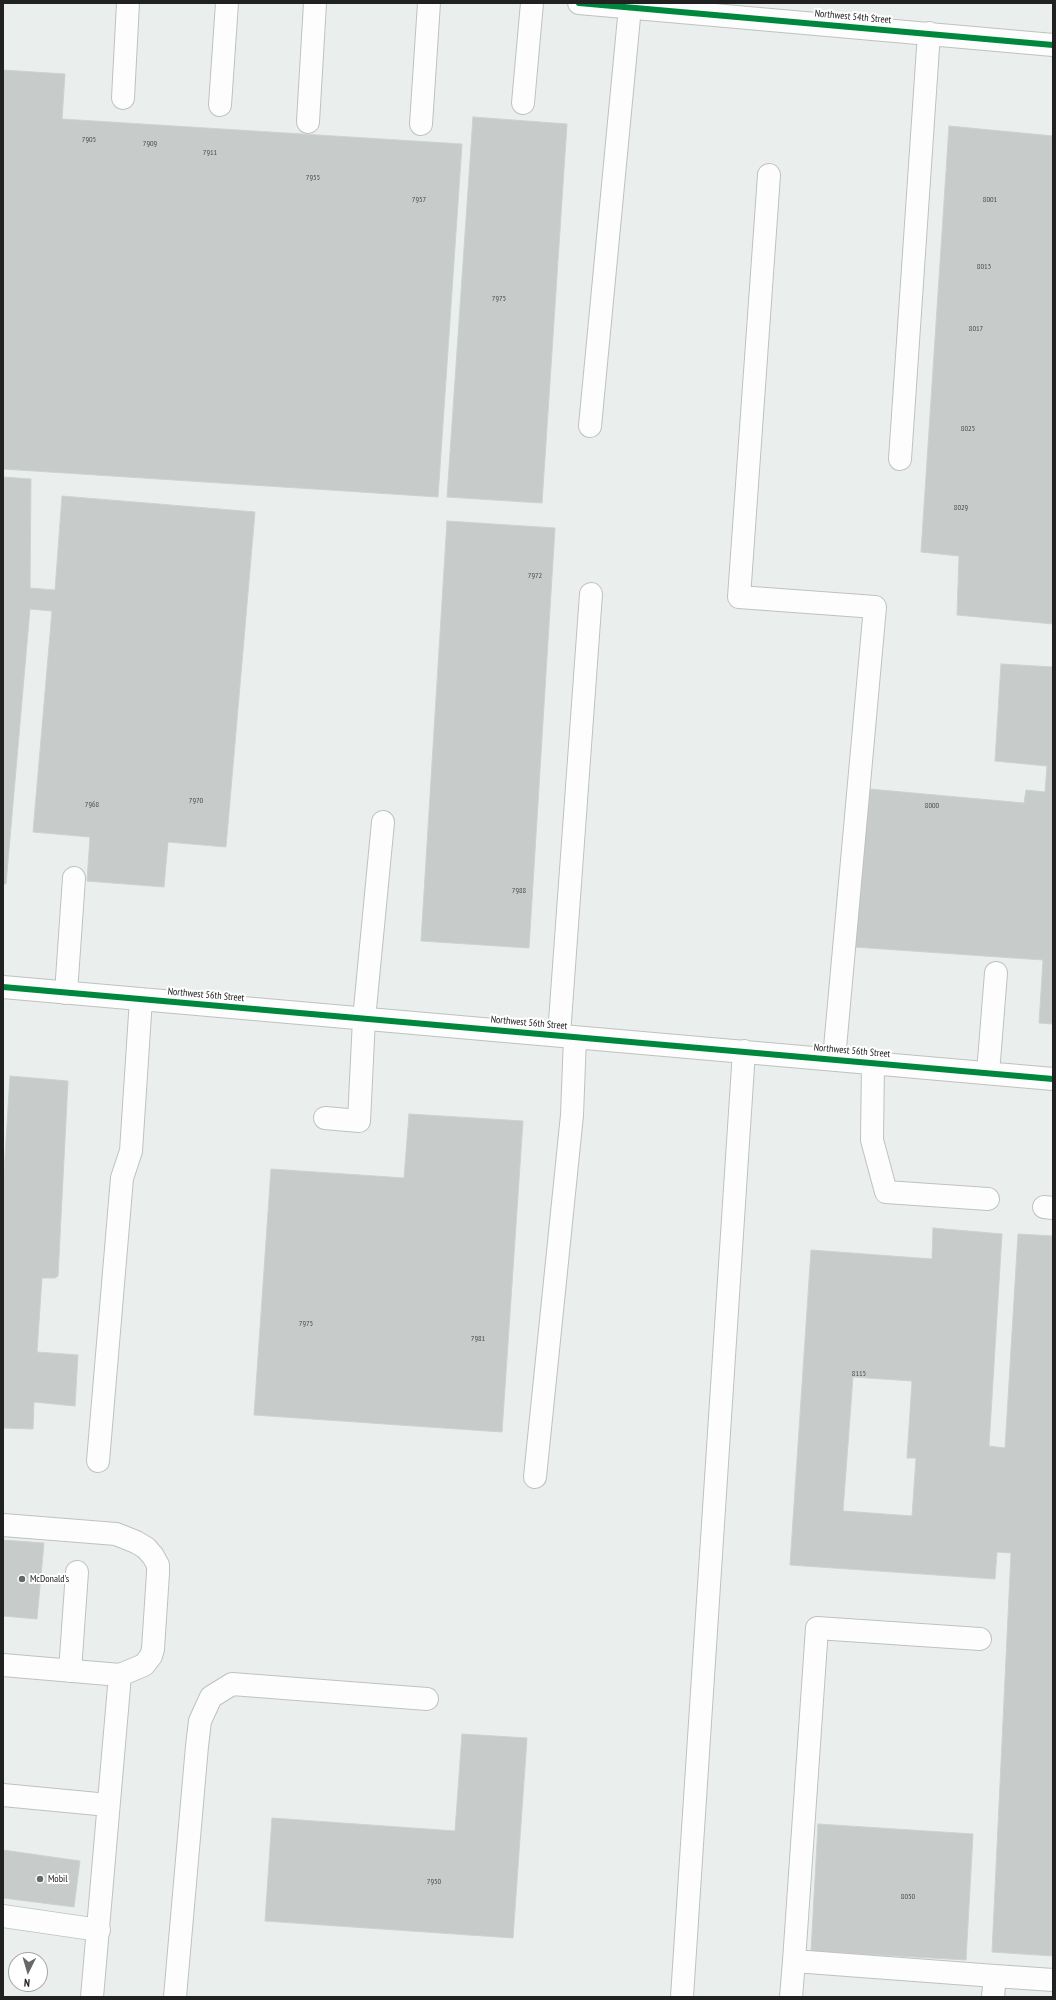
<!DOCTYPE html>
<style>
body{margin:0}
#map{position:relative;width:1056px;height:2000px;overflow:hidden;background:#eaefee;font-family:"PT Sans Narrow",sans-serif}
canvas{display:block}
.frame{position:absolute;inset:0;border:4px solid #212121;pointer-events:none}
.north{position:absolute;left:8px;top:1952px;width:40px;height:40px;box-sizing:border-box;background:#fff;border:1px solid #a6a6a6;border-radius:50%;rotate:185deg;font-size:11px;font-weight:700;line-height:16px;text-align:center;color:#212121}
.north::after{content:'';display:block;margin:auto;width:14px;height:18px;background:#676969;clip-path:polygon(50% 0,100% 100%,50% 72%,0 100%)}
</style>
<div id="map">
<canvas width="1056" height="2000"></canvas>
<div class="frame"></div>
<div class="north">N</div>
</div>
<script>
const ctx = document.querySelector('canvas').getContext('2d');
ctx.lineJoin = 'round';
function fillPath(path, color) { ctx.fillStyle = color; ctx.fill(path, 'evenodd'); }
const poly = rows => new Path2D(rows.map(r => 'M' + r).join(''));
function stroke(path, color, width, dash) { ctx.strokeStyle = color; ctx.lineWidth = width; ctx.lineCap = dash ? 'butt' : 'round'; ctx.setLineDash(dash || []); ctx.stroke(path); }
function write(font, color, halo, rows, align = 'center') {
  ctx.font = font + ' "PT Sans Narrow",sans-serif'; ctx.lineWidth = 4; ctx.setLineDash([]); ctx.textBaseline = 'middle'; ctx.strokeStyle = halo; ctx.fillStyle = color; for (const [text, x, y, turn = 0] of rows) {
    ctx.save(); ctx.translate(x, y); ctx.rotate((+turn || 0) * Math.PI / 180); ctx.textAlign = isNaN(turn) ? turn : align; if (halo) ctx.strokeText(text, 0, 0); ctx.fillText(text, 0, 0); ctx.restore();
  }
}
const building = poly([
 [3,70,65,74,62,119,462,144,438,497,3,469,3,70],
 [473,117,567,124,542,503,447,497,473,117],
 [949,126,1053,136,1053,624,957,615,959,556,921,552,949,126],
 [3,477,31,479,30,588,55,590,62,496,255,512,226,847,168,842,164,887,87,881,90,837,33,832,52,611,30,609,6,884,3,884,3,477],
 [447,521,555,528,529,948,421,941,447,521],
 [1001,664,1053,667,1053,1024,1039,1023,1043,960,854,947,869,789,1024,803,1026,790,1045,792,1047,766,995,761,1001,664],
 [10,1076,68,1081,58,1276,55,1278,42,1278,37,1352,78,1355,75,1406,34,1402,33,1429,3,1428,3,1188,10,1076],
 [409,1114,523,1121,502,1432,254,1415,271,1169,404,1178,409,1114],
 [933,1228,1002,1234,989,1446,1005,1448,1018,1234,1053,1236,1053,1956,992,1952,1011,1553,997,1552,995,1579,790,1565,811,1250,932,1259,933,1228],
 [853,1377,912,1381,907,1458,916,1458,912,1516,843,1511,853,1377],
 [3,1540,44,1543,37,1619,3,1616,3,1540],
 [462,1734,527,1738,513,1938,265,1921,272,1818,455,1831,462,1734],
 [818,1824,973,1834,966,1960,811,1951,818,1824],
 [3,1850,80,1861,74,1907,3,1898,3,1850]
]);
fillPath(building, '#c7cccb');
stroke(building, '#cbd2d0', 1);
const minor = poly([
 [579,3,1053,45],
 [123,98,128,3],
 [523,103,532,3],
 [220,105,227,3],
 [308,122,315,3],
 [421,124,429,3],
 [769,175,739,597,875,607,834,1059],
 [590,426,630,7],
 [900,459,929,33],
 [3,987,1053,1079],
 [66,993,74,878],
 [559,1035,591,594],
 [873,1063,872,1140,886,1192,988,1199],
 [988,1073,996,973],
 [325,1118,359,1121,364,1019,383,822],
 [1044,1207,1053,1208],
 [98,1461,122,1178,131,1151,141,999],
 [535,1477,572,1115,575,1037],
 [3,1525,116,1534,136,1542,146,1548,153,1556,158,1565,158,1573,153,1649,151,1656,144,1665,120,1675],
 [3,1665,120,1675,92,1997],
 [70,1671,77,1572],
 [3,1795,108,1805],
 [3,1916,99,1930],
 [794,1961,817,1628,980,1639],
 [175,1997,197,1746,200,1721,211,1697,232,1684,427,1699],
 [682,1997,744,1051],
 [791,1997,794,1961,995,1976],
 [993,1997,995,1976,1053,1980]
]);
stroke(minor, '#bfc1c0', 24);
stroke(minor, '#fcfdfc', 22);
stroke(poly([
 [579,3,1053,45],
 [3,987,1053,1079]
]), '#00873e', 6);
for (const [x, y, r, color] of [
 [22,1579,4,"#676969"],
 [40,1879,4,"#676969"]
]) { const dot = new Path2D(); dot.arc(x, y, r, 0, 2 * Math.PI); ctx.fillStyle = color; ctx.fill(dot); stroke(dot, '#fff', 1.5); }
write('8px', '#4a4c4c', null, [
 ["7905",89,140],
 ["7909",150,144],
 ["7911",210,153],
 ["7955",313,178],
 ["7957",419,200],
 ["8001",990,200],
 ["8013",984,267],
 ["7975",499,299],
 ["8017",976,329],
 ["8025",968,429],
 ["8029",961,508],
 ["7972",535,576],
 ["7970",196,801],
 ["7968",92,805],
 ["8000",932,806],
 ["7988",519,891],
 ["7975",306,1324],
 ["7981",478,1339],
 ["8115",859,1374],
 ["7950",434,1882],
 ["8050",908,1897]
]);
write('10px', '#212121', '#fff', [
 ["Northwest 54th Street",853,17,5],
 ["Northwest 56th Street",206,995,5],
 ["Northwest 56th Street",529,1023,5],
 ["Northwest 56th Street",852,1051,5]
]);
write('10px', '#212121', '#fff', [
 ["McDonald's",30,1579],
 ["Mobil",48,1879]
], 'left');
</script>
